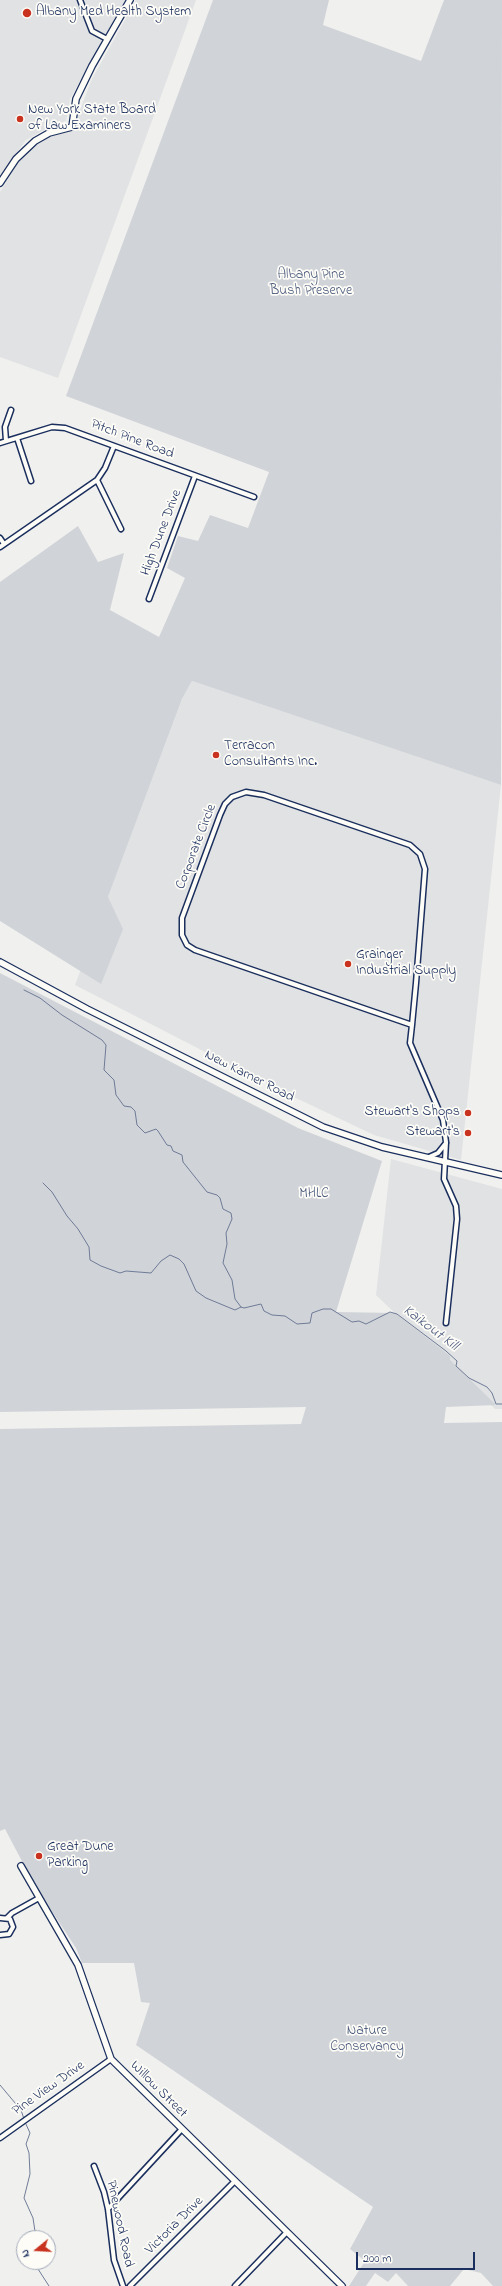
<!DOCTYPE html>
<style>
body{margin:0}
#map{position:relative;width:502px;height:2286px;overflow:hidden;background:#f0f0ee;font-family:"Indie Flower",sans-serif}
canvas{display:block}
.north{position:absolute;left:16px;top:2230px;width:40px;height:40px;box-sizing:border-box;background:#fdfcf7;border:1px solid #a3aaba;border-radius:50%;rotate:252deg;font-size:11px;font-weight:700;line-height:16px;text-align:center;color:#1b2f5e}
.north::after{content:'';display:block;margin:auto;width:14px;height:18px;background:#c8321e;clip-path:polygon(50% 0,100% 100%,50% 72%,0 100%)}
.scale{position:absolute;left:356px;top:2252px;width:119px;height:18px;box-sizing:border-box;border:2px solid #1b2f5e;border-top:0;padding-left:5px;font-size:12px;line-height:14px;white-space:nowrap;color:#1b2f5e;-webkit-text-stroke:3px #fdfcf7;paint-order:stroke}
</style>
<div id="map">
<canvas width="502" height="2286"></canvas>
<div class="north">N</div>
<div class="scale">200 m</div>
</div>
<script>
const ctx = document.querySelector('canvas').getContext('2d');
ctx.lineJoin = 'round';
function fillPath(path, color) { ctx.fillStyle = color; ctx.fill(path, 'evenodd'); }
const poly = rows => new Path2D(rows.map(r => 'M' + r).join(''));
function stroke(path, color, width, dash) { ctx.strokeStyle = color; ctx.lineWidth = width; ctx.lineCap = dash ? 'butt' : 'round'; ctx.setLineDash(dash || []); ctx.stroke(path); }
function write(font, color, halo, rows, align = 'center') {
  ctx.font = font + ' "Indie Flower",sans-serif'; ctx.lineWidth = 3.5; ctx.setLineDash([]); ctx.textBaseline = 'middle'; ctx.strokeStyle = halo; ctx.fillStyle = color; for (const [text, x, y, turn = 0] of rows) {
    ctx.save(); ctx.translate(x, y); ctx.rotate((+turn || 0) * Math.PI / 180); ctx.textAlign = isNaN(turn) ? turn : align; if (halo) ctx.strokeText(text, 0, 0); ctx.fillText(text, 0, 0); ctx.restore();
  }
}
fillPath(poly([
 [0,0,125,0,70,99,66,121,51,126,26,140,0,175],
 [136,0,196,0,58,378,0,357,0,192,23,155,49,137,76,130,76,120,92,79],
 [192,681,501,785,461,1160,374,1135,279,1090,75,985,182,699],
 [391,1159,502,1189,502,1409,495,1409,376,1295]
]), '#e0e2e3');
fillPath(poly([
 [213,0,329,0,323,25,421,61,444,0,502,0,501,785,192,681,182,699,108,897,123,929,101,984,0,921,0,582,78,526,98,562,124,553,110,610,159,637,185,578,167,568,178,536,198,541,210,515,248,528,269,472,66,396],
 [0,973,298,1128,382,1161,336,1312,395,1313,450,1356,450,1360,496,1405,446,1407,444,1423,502,1422,502,2286,493,2286,481,2273,464,2269,450,2286,408,2286,396,2273,388,2282,375,2273,366,2286,349,2286,365,2261,350,2249,373,2207,136,2045,150,2003,141,2002,134,1963,82,1963,76,1948,34,1884,5,1829,0,1831,0,1429,301,1424,306,1407,0,1412]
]), '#d0d3d8');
stroke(poly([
 [24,990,40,998,62,1015,102,1040,106,1045,104,1070,114,1080,116,1095,124,1106,131,1107,135,1111,137,1125,145,1133,156,1129,158,1131,167,1145,171,1146,173,1151,182,1155,183,1162,207,1192,217,1195,220,1198,223,1209,231,1213,232,1219,226,1233,227,1244,223,1263,232,1280,235,1299,241,1307],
 [43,1183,52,1192,67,1216,78,1229,89,1247,90,1260,101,1266,120,1273,126,1271,151,1273,161,1261,170,1255,179,1259,184,1264,196,1291,206,1298,235,1310,241,1307,244,1308,261,1304,264,1311,272,1315,285,1316,297,1324,310,1323,312,1313,323,1309,331,1309,352,1322,359,1321,366,1324,390,1312,397,1314,446,1351,457,1361,456,1366,469,1378,487,1387,492,1393,496,1404,502,1404],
 [0,2085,21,2110,24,2119],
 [25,2122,30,2133,26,2144,29,2153,30,2174,24,2198,33,2218,36,2238],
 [39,2262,38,2269,49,2286]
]), '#6f7b97', 1);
const street = poly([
 [80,0,92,31,107,39],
 [17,438,31,481],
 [6,441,5,427,11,410],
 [0,443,52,427,65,428,254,497],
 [97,480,121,529],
 [0,538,4,544],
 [0,547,97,480,105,468,114,446],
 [149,599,195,476],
 [412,1025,195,950,187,945,182,935,182,918,220,815,225,804,232,797,246,792,264,795,410,845,420,854,425,869,416,983,412,1025,410,1043,443,1120,446,1142,444,1179,456,1206,457,1219,446,1323],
 [429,1157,438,1153,446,1143],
 [0,1918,10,1919,13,1927,9,1934,0,1935],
 [7,1918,12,1913,39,1898],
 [0,2138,111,2059],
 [94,2166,104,2192,108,2209,114,2260,123,2286],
 [108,2209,181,2130],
 [130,2286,235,2181],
 [235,2286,287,2232]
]);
const secondary = poly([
 [0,183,16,159,35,141,49,133,72,127,76,99,92,66,130,0],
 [0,962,87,1009,323,1127,382,1147,502,1175],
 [21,1866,78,1965,111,2059,342,2286]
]);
stroke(street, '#1b2f5e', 7);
stroke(secondary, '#1b2f5e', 8);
stroke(street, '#fdfcf7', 4);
stroke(secondary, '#fdfcf7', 5.5);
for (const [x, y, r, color] of [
 [27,13,5,"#c8321e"],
 [20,119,4,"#c8321e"],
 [216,755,4,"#c8321e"],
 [348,964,4,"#c8321e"],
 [468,1113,4,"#c8321e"],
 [468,1133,4,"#c8321e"],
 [39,1856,4,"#c8321e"]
]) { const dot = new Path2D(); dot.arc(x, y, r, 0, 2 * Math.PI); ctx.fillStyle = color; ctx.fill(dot); stroke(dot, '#fdfcf7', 1.5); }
write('14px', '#1b2f5e', '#fdfcf7', [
 ["Albany Med Health System",36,13],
 ["New York State Board",28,111],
 ["of Law Examiners",28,127],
 ["Terracon",224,747],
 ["Consultants Inc.",224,763],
 ["Grainger",356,956],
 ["Industrial Supply",356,972],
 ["Stewart's Shops",460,1113,"right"],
 ["Stewart's",460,1133,"right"],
 ["Great Dune",47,1848],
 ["Parking",47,1864]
], 'left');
write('14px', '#48587c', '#fdfcf7', [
 ["Albany Pine",311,276],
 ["Bush Preserve",311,292],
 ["MHLC",314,1195],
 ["Nature",367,2032],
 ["Conservancy",367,2048]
]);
write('14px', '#1b2f5e', '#fdfcf7', [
 ["Pitch Pine Road",132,440,21],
 ["High Dune Drive",162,533,-69],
 ["Corporate Circle",197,847,-69],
 ["New Karner Road",249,1077,27],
 ["Pine View Drive",49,2089,-35],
 ["Willow Street",158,2090,45],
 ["Pinewood Road",119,2224,78],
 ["Victoria Drive",175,2226,-45]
]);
write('italic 15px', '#4c5b7f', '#fdfcf7', [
 ["Kaikout Kill",430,1329,37]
]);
</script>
